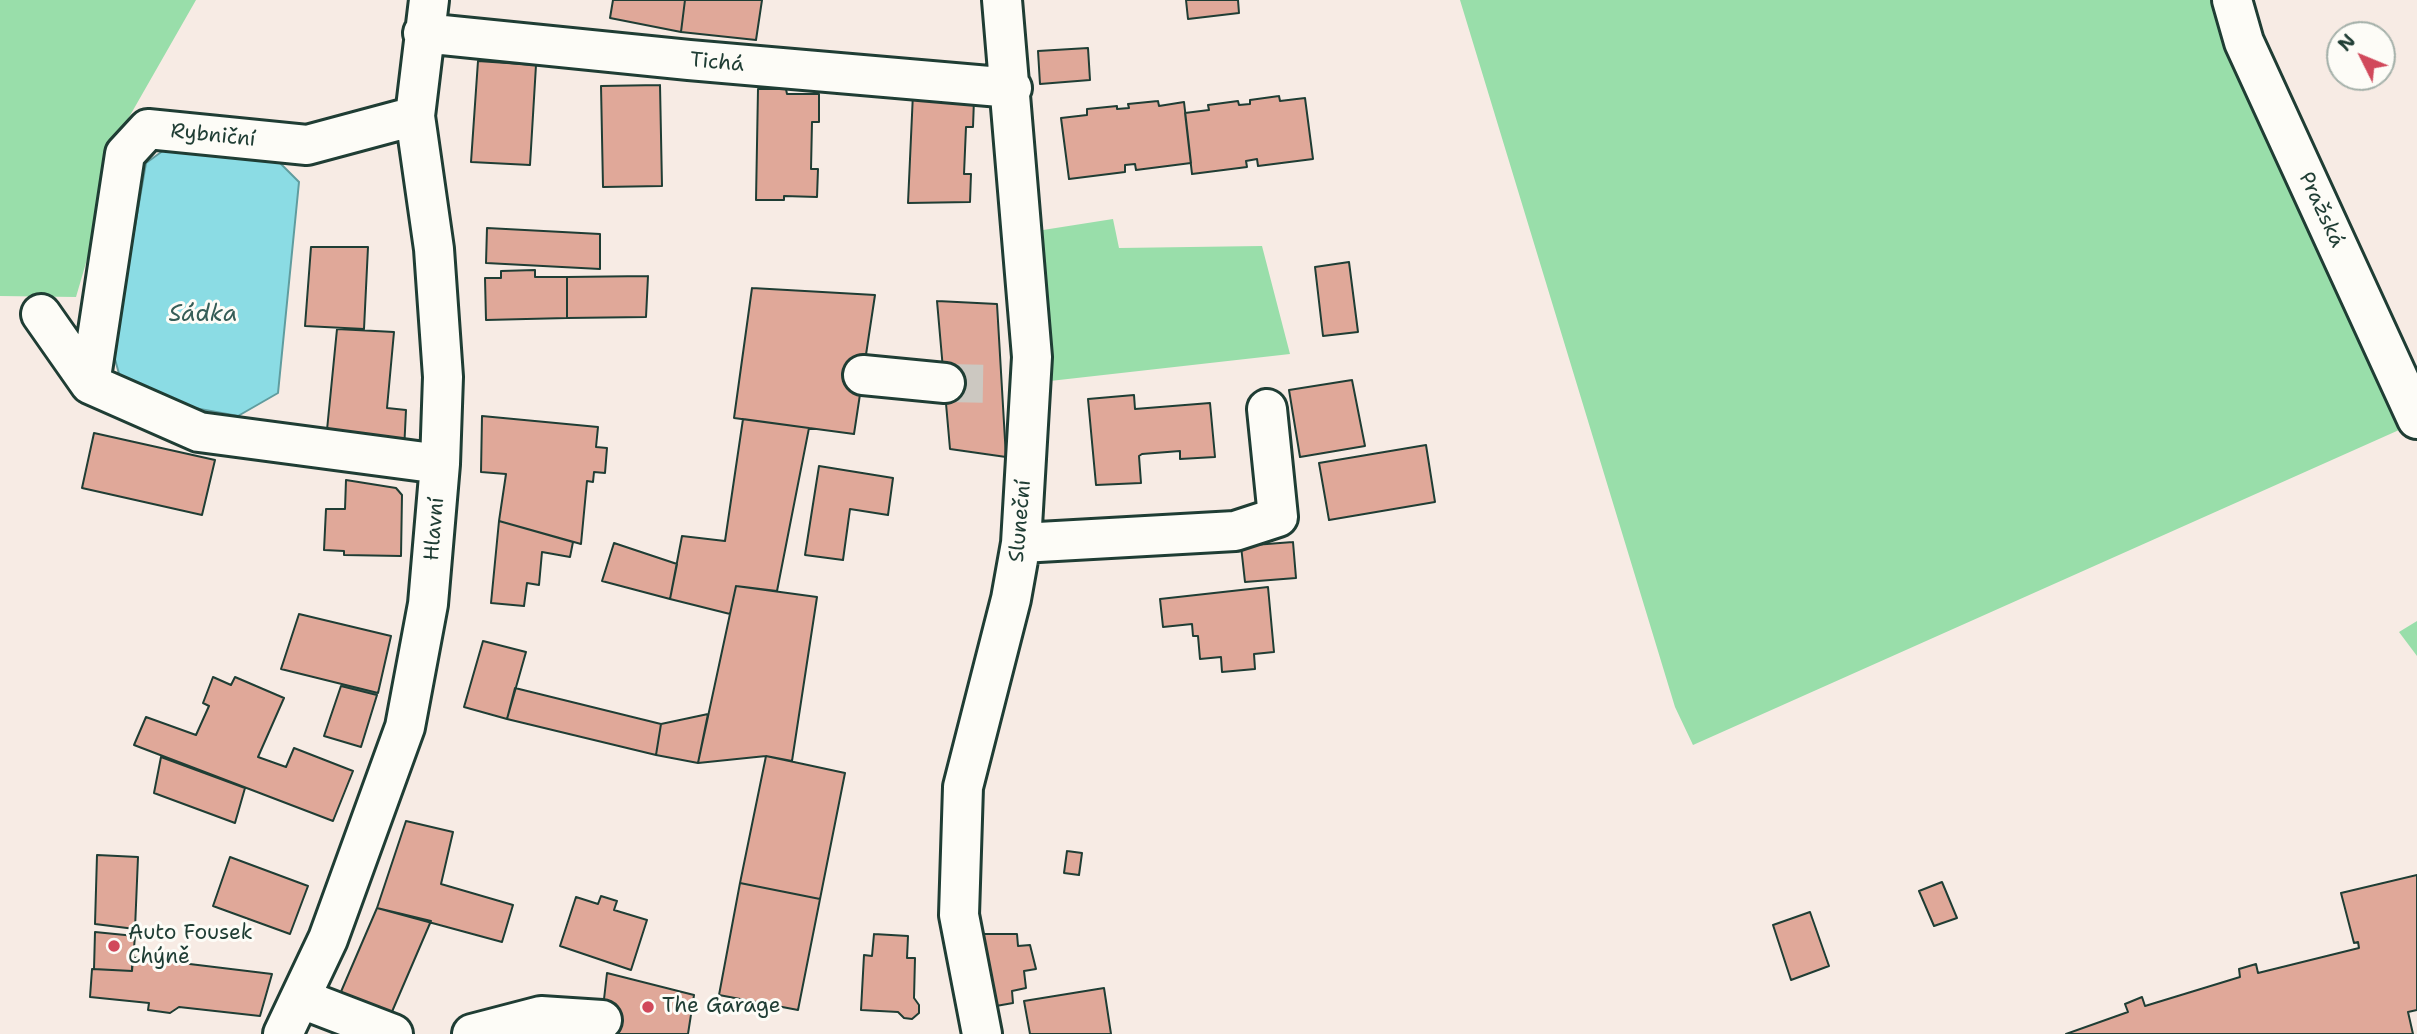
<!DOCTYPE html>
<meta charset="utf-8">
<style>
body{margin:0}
#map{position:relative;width:2417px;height:1034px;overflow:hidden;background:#f7ebe4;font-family:"Shantell Sans",sans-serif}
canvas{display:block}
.north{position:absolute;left:2326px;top:21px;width:70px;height:70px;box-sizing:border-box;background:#fdfcf7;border:2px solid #a4b0a9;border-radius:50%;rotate:313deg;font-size:19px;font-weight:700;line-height:28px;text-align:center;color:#1f3d34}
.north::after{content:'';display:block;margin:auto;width:24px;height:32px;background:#d1495b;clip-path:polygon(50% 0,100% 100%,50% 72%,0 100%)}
</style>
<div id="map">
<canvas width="2417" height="1034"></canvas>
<div class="north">N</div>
</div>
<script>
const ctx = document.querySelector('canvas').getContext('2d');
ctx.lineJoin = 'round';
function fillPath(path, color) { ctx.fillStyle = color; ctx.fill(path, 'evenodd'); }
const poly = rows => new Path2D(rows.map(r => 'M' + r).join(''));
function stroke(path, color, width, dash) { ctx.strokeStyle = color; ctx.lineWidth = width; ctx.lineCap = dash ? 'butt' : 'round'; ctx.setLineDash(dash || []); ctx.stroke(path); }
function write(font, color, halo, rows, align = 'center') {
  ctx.font = font + ' "Shantell Sans",sans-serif'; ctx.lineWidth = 6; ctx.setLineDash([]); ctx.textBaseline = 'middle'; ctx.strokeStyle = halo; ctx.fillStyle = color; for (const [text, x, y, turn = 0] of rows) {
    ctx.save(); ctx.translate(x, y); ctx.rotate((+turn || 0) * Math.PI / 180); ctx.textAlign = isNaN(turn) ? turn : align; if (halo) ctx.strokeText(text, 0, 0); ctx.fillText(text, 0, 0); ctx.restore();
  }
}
fillPath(poly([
 [0,0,196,0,128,119,76,297,0,296],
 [1460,0,2232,0,2417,422,1693,745,1675,707],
 [1113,219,1119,248,1262,246,1290,354,1050,381,1043,230],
 [2417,621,2417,656,2399,632]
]), '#99deaa');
const water = poly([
 [171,145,280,163,299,182,278,393,238,416,151,400,121,381,113,352,146,163,171,145]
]);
fillPath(water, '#8bdce4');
stroke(water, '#609c9e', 2);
const building = poly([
 [613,0,685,0,681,32,610,18,613,0],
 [685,0,762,0,756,40,681,32,685,0],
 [1186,0,1238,0,1239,13,1188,19,1186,0],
 [1088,48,1090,80,1040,84,1038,51,1088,48],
 [478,61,536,65,530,165,471,162,478,61],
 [660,85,662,186,603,187,601,86,660,85],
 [758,89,786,89,787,94,819,94,819,122,812,122,811,169,818,169,817,197,784,196,784,200,756,200,758,89],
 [913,93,974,99,973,127,966,127,964,174,971,174,970,202,908,203,913,93],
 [1279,96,1280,101,1305,98,1313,159,1258,166,1257,159,1246,161,1247,167,1192,174,1185,113,1209,110,1208,105,1238,101,1239,105,1250,104,1250,100,1279,96],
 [1158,101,1159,106,1184,102,1191,163,1136,170,1135,164,1125,165,1125,172,1069,179,1061,118,1087,115,1087,109,1117,106,1117,109,1129,108,1128,104,1158,101],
 [487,228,600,234,600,269,486,263,487,228],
 [311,247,368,247,364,329,305,326,311,247],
 [1349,262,1358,332,1323,336,1315,267,1349,262],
 [535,270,535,277,567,277,567,318,486,320,485,278,501,278,501,271,535,270],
 [648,276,646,317,567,318,567,277,648,276],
 [752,288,875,295,854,434,734,418,752,288],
 [937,301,997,304,1006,457,950,449,937,301],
 [337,329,394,332,387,408,406,410,404,451,326,440,337,329],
 [1352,380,1365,446,1300,457,1289,390,1352,380],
 [1134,395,1135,409,1210,403,1215,457,1180,459,1180,451,1142,454,1139,456,1141,483,1096,485,1088,399,1134,395],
 [482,416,598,427,596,447,607,448,605,473,594,472,593,482,587,481,581,544,499,521,506,474,481,472,482,416],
 [743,419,809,428,777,591,736,586,730,614,670,599,682,536,725,541,743,419],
 [94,433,215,460,202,515,82,488,94,433],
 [1426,445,1435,502,1329,520,1319,463,1426,445],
 [819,466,893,478,888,515,850,509,843,560,805,555,819,466],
 [346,480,396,488,402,495,401,556,344,555,344,551,324,550,326,509,345,509,346,480],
 [499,521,573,542,570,557,542,552,539,585,527,583,524,606,491,603,499,521],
 [1293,542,1296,578,1245,582,1241,546,1293,542],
 [614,543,677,564,670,599,602,581,614,543],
 [736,586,817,597,792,761,766,756,698,763,736,586],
 [1268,587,1274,652,1254,654,1255,669,1222,672,1221,657,1200,659,1198,636,1193,636,1192,624,1163,627,1160,599,1268,587],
 [299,614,391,636,378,693,281,669,299,614],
 [483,641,526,652,507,719,464,707,483,641],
 [213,677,231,685,235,677,284,698,258,757,286,767,294,748,353,771,333,821,134,745,146,717,196,735,209,706,203,703,213,677],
 [341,686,377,695,361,747,324,736,341,686],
 [515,688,661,724,656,755,507,719,515,688],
 [708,714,698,763,656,755,661,724,708,714],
 [766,756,845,773,820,899,740,883,766,756],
 [161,757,245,788,235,823,154,793,161,757],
 [406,821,453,832,441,884,513,905,502,942,377,908,406,821],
 [1067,851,1082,853,1079,875,1064,873,1067,851],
 [97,855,138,857,135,929,95,924,97,855],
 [230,857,308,886,290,934,213,906,230,857],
 [2417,875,2417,1010,2408,1012,2413,1034,2066,1034,2128,1012,2125,1004,2142,997,2145,1006,2240,977,2239,969,2256,964,2258,973,2359,948,2358,942,2354,943,2341,893,2417,875],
 [1942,882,1957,918,1934,926,1919,891,1942,882],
 [740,883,820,899,798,1010,719,995,740,883],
 [601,896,617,901,614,910,647,920,631,970,560,946,576,897,598,904,601,896],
 [377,908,431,921,391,1014,340,994,377,908],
 [1810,912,1829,966,1791,980,1773,925,1810,912],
 [95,932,135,936,132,971,94,969,95,932],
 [874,934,908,936,907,958,915,958,914,998,919,1005,919,1013,912,1019,904,1018,898,1012,861,1010,864,955,872,956,874,934],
 [982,934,1017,934,1018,946,1030,945,1036,969,1024,971,1026,988,1012,991,1013,1003,996,1006,982,934],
 [132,957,272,974,260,1016,179,1007,170,1013,148,1010,149,1003,90,997,92,969,132,971,132,957],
 [607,973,694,995,688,1034,600,1034,607,973],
 [1104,988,1111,1034,1030,1034,1024,1001,1104,988]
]);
fillPath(building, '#e0a899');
stroke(building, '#1f3d34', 2);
stroke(poly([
 [945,383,1002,384]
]), '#ccc8c1', 38, [38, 19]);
const minor = poly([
 [2232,0,2244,42,2417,419],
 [423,33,689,60,1012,88],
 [41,314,90,384,199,432,440,464],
 [863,375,945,383],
 [90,384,125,154,148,129,307,145,415,116],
 [1021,543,1235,531,1278,517,1267,409],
 [302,999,393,1034],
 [283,1034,328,939,405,727,428,604,440,464,443,377,434,249,415,116,429,0],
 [472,1034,541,1016,602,1020],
 [982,1034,959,915,963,787,1011,599,1021,543,1032,357,1002,0]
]);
stroke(minor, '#1f3d34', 44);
stroke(minor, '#fdfcf7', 38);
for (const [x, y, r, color] of [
 [114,946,7,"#d1495b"],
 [648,1007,7,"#d1495b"]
]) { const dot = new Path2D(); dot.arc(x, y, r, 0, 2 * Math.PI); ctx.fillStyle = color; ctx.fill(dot); stroke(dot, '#fdfcf7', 2.5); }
write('21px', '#1f3d34', '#fdfcf7', [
 ["Tichá",717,63,5],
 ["Rybniční",213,136,6],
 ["Pražská",2321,210,65],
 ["Sluneční",1021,521,-85],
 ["Hlavní",435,529,-85]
]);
write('21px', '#1f3d34', '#fdfcf7', [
 ["Auto Fousek",128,934],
 ["Chýně",128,958],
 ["The Garage",662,1007]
], 'left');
write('italic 23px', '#355d57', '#fdfcf7', [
 ["Sádka",203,315]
]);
</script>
